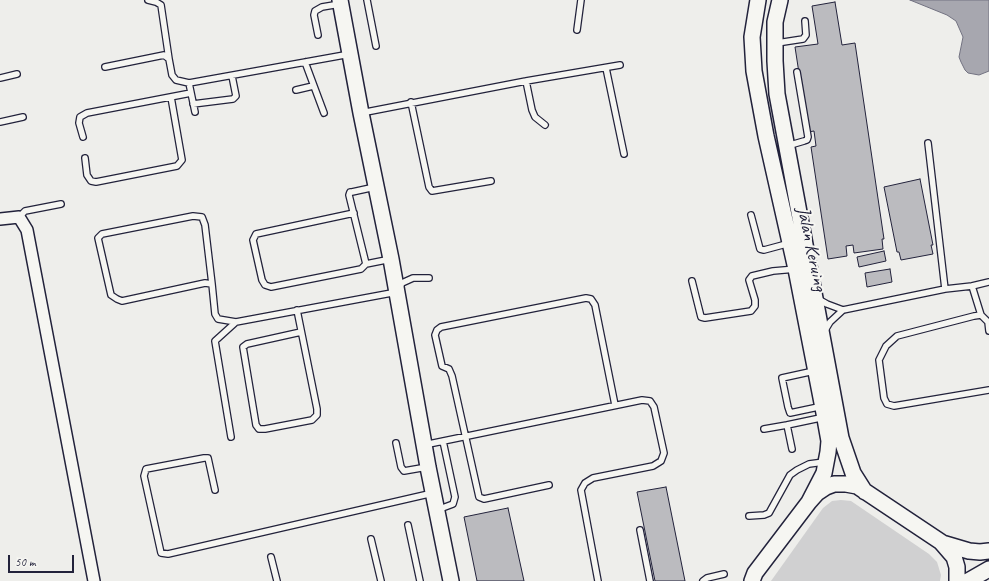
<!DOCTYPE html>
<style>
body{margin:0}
#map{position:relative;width:989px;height:581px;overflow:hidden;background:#eeeeeb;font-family:Caveat,sans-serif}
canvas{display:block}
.scale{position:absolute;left:8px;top:555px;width:66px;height:18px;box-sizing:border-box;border:2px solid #22223b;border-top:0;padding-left:5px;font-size:12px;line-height:14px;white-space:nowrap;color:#22223b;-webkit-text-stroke:3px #f6f6f2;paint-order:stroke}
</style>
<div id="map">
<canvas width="989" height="581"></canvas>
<div class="scale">50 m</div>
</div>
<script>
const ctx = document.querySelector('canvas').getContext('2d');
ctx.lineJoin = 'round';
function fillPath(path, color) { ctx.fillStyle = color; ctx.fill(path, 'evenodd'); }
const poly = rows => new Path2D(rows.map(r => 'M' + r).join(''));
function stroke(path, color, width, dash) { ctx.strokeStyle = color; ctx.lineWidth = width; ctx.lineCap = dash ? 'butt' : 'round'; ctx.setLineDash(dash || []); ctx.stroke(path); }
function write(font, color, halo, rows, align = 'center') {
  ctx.font = font + ' Caveat,sans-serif'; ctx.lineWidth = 4; ctx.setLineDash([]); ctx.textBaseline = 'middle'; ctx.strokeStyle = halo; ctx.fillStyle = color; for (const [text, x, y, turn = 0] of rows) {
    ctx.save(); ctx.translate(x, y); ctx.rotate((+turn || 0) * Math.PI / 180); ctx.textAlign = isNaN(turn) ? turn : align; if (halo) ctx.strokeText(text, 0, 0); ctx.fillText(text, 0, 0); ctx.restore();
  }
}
fillPath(poly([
 [841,500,851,501,929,554,937,562,941,575,940,581,771,581,823,508,832,501]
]), '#d0d0d1');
const water = poly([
 [910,0,989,0,989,71,979,75,968,73,965,70,961,62,959,57,963,37,956,21,947,15,910,0]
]);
fillPath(water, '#a7a7af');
stroke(water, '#727281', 1);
const building = poly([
 [835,2,842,45,855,43,884,239,882,239,883,249,854,253,853,245,846,246,847,256,828,259,811,147,816,146,814,131,808,132,795,47,818,44,812,6,835,2],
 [920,179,933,245,931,245,933,254,901,260,899,252,897,252,884,187,920,179],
 [884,251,886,261,859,267,857,257,884,251],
 [890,269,892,282,867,287,865,273,890,269],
 [666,487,685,581,655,581,637,492,666,487],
 [508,508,524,581,477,581,464,517,508,508]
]);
fillPath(building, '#bbbbbf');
stroke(building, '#22223b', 1);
const lane = poly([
 [148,0,156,2,161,5,169,59],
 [367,0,376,46],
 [577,30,581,0],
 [318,35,314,15,315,11,322,7,340,4],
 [777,43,803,39,806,35,805,21],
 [305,62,324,113],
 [105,67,164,55,169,59,172,75,176,80,189,83,350,54],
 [606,68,624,154],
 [0,78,17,74],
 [526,81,532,110,535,117,545,125],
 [189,83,195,112],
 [296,90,313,86],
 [411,102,429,187,432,191,491,181],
 [193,104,233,99,236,96,232,76],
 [361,113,526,81,620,65],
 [0,122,23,117],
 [83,137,79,123,80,117,87,113,191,93],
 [928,143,945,289],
 [787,146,804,141,807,140,808,137,797,72],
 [85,158,87,175,91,181,96,182,177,166,182,160,171,97],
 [375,187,352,192,350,192,349,195,366,264,391,259],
 [354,213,256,234,253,240,262,280,265,285,271,287,361,269,366,264],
 [751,215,760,249,764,250,790,243],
 [19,217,25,211,61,204],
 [692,281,701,317,705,318,751,311,755,306,755,300,749,280,752,276,773,271,796,269],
 [212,284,205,225,202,217,193,216,102,234,98,238,111,295,117,299,122,301,205,283,212,284,215,314,218,319,236,322],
 [972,286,981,315],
 [818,299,827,304,843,310],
 [297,310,317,409,317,415,312,420,265,429,259,429,256,425,243,347,247,344,301,332],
 [989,331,988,322,981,315,974,316,897,336,886,346,879,360,884,398,887,404,894,406,989,390],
 [824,332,830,322,843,310,945,289,972,286,989,282],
 [814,371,782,378,788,407,790,413,823,406],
 [764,429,787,425],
 [231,437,215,341,236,322,397,292,402,283,413,278,429,278],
 [396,443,401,467,404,471,427,467],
 [424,445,642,400,650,401,654,407,664,453,661,461,653,466,593,478,585,483,581,490,598,581],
 [792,449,787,425,825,417],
 [549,485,484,499,479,497,452,376,449,369,442,366,435,335,437,330,441,327,586,298,591,299,595,305,615,405],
 [215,490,208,458,204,458,146,469,144,476,161,553,168,554,433,493],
 [437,510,453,504,455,497,443,441],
 [749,516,764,515,769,513,790,475,797,470,809,464,824,462],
 [408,525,420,581],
 [640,530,650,581],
 [371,539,381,581],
 [271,557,277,581],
 [703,581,707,578,724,574]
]);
const street = poly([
 [0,219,19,217,27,230,94,581]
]);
const secondary = poly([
 [340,0,361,113,391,259,428,467,451,581],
 [758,0,752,37,754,71,766,136,796,269,824,413,829,441,828,452,824,473,809,502],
 [780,0,775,22,775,61,777,94,841,438,853,473,865,492],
 [942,543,969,551,980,552,989,551],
 [752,581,755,573,809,502,817,493,826,487,834,484,846,484,857,486,941,542,954,557,957,567,957,581],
 [968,581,989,569]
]);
stroke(lane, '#22223b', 8);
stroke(street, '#22223b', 14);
stroke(secondary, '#22223b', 18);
stroke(lane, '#f6f6f2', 5.5);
stroke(street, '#f6f6f2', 11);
stroke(secondary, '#f6f6f2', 15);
write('19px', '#22223b', '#f6f6f2', [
 ["Jalan Keruing",811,249,78]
]);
</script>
